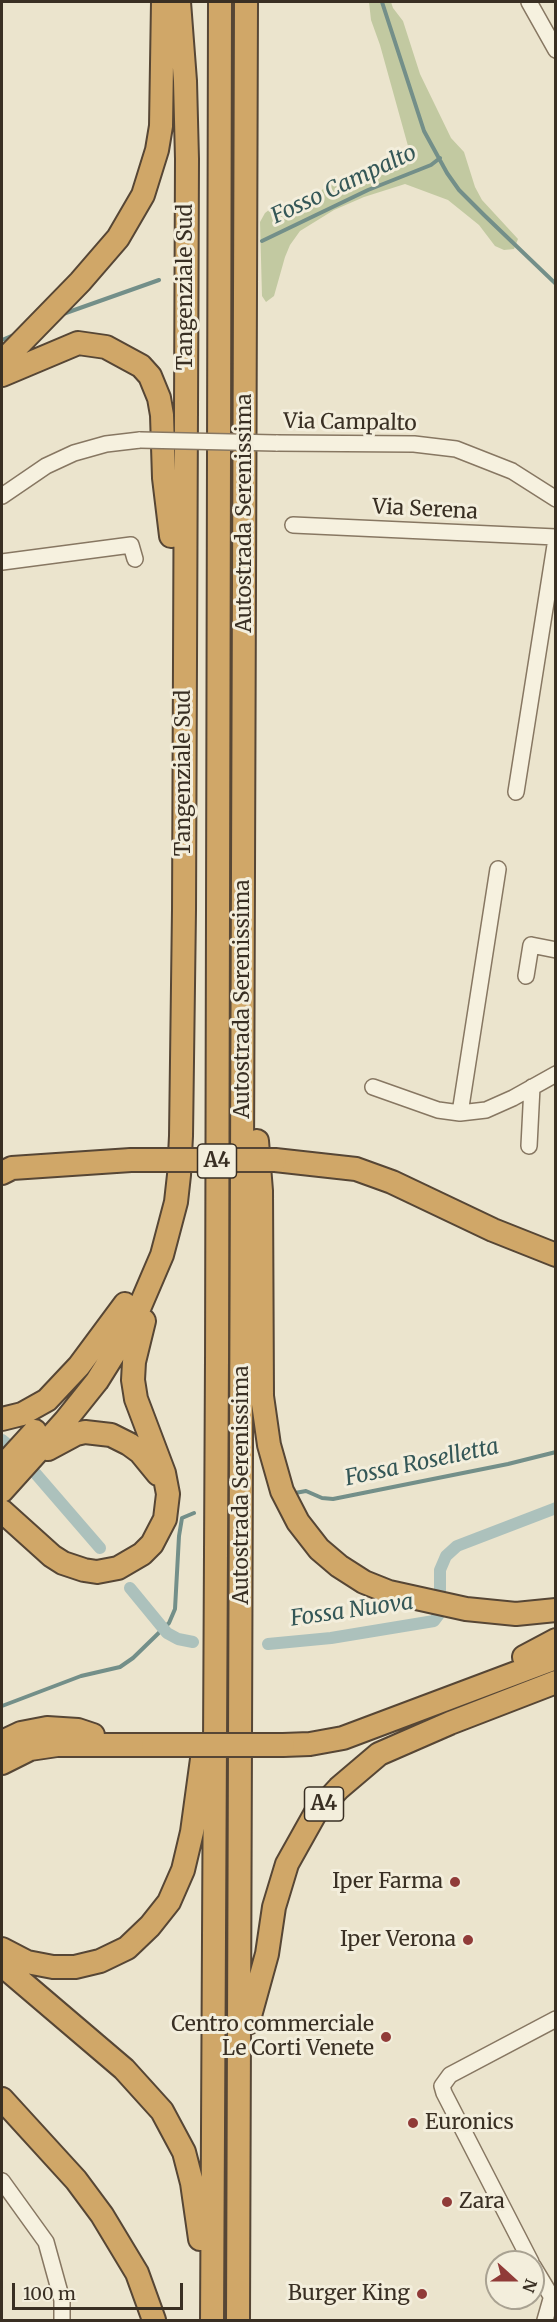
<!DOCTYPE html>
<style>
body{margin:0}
#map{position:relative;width:557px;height:2322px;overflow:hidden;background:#ebe4cd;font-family:Merriweather,serif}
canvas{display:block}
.frame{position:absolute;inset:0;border:3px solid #392f23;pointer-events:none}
.north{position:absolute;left:485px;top:2250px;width:60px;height:60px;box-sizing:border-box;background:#f3eedc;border:2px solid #a9a292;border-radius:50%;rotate:111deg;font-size:16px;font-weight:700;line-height:24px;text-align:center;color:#392f23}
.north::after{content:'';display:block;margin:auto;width:21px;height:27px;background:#903b38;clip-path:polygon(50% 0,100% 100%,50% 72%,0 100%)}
.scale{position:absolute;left:12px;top:2283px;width:171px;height:27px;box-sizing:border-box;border:3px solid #392f23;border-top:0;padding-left:8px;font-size:18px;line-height:21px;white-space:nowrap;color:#392f23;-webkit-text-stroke:4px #f3eedc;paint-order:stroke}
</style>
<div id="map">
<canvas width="557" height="2322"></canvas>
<div class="frame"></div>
<div class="north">N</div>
<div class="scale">100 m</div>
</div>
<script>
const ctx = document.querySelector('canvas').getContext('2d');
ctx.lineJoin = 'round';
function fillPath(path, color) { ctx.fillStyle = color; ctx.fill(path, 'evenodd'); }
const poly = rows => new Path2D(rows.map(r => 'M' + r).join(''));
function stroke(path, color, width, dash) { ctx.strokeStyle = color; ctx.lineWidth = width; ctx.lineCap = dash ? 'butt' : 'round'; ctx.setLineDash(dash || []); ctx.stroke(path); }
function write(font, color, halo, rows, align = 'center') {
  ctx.font = font + ' Merriweather,serif'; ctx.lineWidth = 6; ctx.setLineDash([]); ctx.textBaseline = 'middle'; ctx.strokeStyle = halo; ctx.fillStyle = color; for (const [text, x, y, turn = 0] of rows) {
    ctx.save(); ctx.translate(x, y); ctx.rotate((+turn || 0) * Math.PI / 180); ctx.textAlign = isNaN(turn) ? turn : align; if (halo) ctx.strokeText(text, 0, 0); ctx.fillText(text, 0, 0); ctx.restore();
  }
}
fillPath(poly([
 [369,2,391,2,393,8,403,21,420,74,451,138,464,152,475,187,482,200,518,239,514,249,504,250,495,246,479,225,448,200,405,184,364,197,334,210,300,231,290,245,285,257,274,296,266,302,262,296,260,222,265,213,274,206,312,200,324,188,339,179,360,172,404,163,407,159,408,146,380,45,371,20]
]), '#c2c9a1');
stroke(poly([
 [382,2,424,131,447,173,459,190,484,215,556,284],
 [262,241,368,190,431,165,440,158],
 [63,314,159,280],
 [2,340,16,334],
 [295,1493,306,1491,322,1498,333,1499,508,1464,556,1452],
 [2,1706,81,1676,120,1667,133,1658,169,1623,175,1609,179,1536,182,1518,194,1513]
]), '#738f89', 4);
stroke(poly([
 [2,1440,7,1444],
 [36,1474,100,1548],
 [130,1588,167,1633,178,1639,193,1642],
 [268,1644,331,1638,434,1621,440,1613,440,1570,446,1556,457,1546,556,1508]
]), '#acc1bc', 12);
const minor = poly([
 [529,2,556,50],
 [276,443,414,444,456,449,512,471,556,499],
 [2,496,46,466,74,453,106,444,140,440],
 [293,525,556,537],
 [2,562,131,545,135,559],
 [516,792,556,539],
 [526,976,531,945,556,950],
 [373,1087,438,1110,460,1113,486,1110,513,1098,556,1074],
 [460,1113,498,869],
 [529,1146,532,1087],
 [2,2181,46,2242,62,2300,62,2320],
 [531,2262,444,2093,442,2086,450,2075,556,2019],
 [533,2266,556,2304],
 [545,2320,551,2299]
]);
const highway = poly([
 [2,362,80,282,118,238,143,195,157,150,161,126,163,2],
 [2,375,78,343,106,347,141,366,150,376,159,398,162,415,164,478,171,536],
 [257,1141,261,1191,262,1396,269,1445,282,1491,298,1522,319,1549,339,1566,364,1582,389,1592,466,1609,516,1614,556,1610],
 [275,1160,356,1169,392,1182,493,1230,556,1255],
 [2,1173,12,1168,131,1160],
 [2,1419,22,1414,47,1400,79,1366,125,1304],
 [48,1449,76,1434,85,1432,111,1435,129,1444,140,1452,158,1474],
 [2,1467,35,1431],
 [2,1491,65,1421,97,1381,132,1325,162,1255,176,1202,179,1175,181,1136,184,910,187,159,185,81,179,2],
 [2,1511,52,1556,63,1563,84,1570,97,1572,118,1568,142,1554,152,1544,165,1519,168,1494,164,1473,136,1399,133,1380,134,1362,144,1321],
 [524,1657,556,1640],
 [2,1742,21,1733,47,1728,78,1730,93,1735],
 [283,1745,310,1744,343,1738,556,1658],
 [2,1763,30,1749,57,1745,153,1745],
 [2,1949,27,1962,53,1967,75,1967,100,1961,127,1948,150,1926,169,1902,183,1870,192,1832,202,1759],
 [2,1965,124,2069,162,2111,184,2152,192,2183,200,2239],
 [248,2023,267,1954,274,1907,287,1864,315,1814,339,1788,379,1754,450,1723,556,1682],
 [2,2099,76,2180,102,2215,137,2273,154,2320],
 [212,2320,217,1359,220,2],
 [238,2320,246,2]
]);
stroke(minor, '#877762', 18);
stroke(highway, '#564635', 26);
stroke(minor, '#f6f1df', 15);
stroke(highway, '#d0a768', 22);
const minorBridge = poly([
 [140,440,276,443]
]);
const highwayBridge = poly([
 [131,1160,275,1160],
 [153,1745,283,1745]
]);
stroke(minorBridge, '#877762', 18, []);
stroke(highwayBridge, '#564635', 26, []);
stroke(minorBridge, '#f6f1df', 15);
stroke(highwayBridge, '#d0a768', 22);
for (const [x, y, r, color] of [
 [455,1882,6,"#903b38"],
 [468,1940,6,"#903b38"],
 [386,2037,6,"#903b38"],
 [413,2123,6,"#903b38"],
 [447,2202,6,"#903b38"],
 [422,2294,6,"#903b38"]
]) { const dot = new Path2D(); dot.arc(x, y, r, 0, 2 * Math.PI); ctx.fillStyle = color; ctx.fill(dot); stroke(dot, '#f3eedc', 2); }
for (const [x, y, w] of [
 [217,1161,39],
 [324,1804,39]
]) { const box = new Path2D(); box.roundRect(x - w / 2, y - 17, w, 34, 4.5); ctx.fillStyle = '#f3eedc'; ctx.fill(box); stroke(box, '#392f23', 1.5); }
write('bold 20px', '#392f23', null, [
 ["A4",217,1161],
 ["A4",324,1804]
]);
write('21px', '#392f23', '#f3eedc', [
 ["Tangenziale Sud",186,287,-90],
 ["Via Campalto",350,423,1],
 ["Via Serena",425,510,3],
 ["Autostrada Serenissima",245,513,-90],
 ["Tangenziale Sud",184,773,-90],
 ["Autostrada Serenissima",243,999,-90],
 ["Autostrada Serenissima",242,1485,-90]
]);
write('21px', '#392f23', '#f3eedc', [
 ["Iper Farma",443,1882],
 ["Iper Verona",456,1940],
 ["Centro commerciale",374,2025],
 ["Le Corti Venete",374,2049],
 ["Euronics",425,2123,"left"],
 ["Zara",459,2202,"left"],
 ["Burger King",410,2294]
], 'right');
write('italic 22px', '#345757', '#f3eedc', [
 ["Fosso Campalto",344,185,-25],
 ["Fossa Roselletta",422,1463,-12],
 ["Fossa Nuova",352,1611,-8]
]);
</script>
